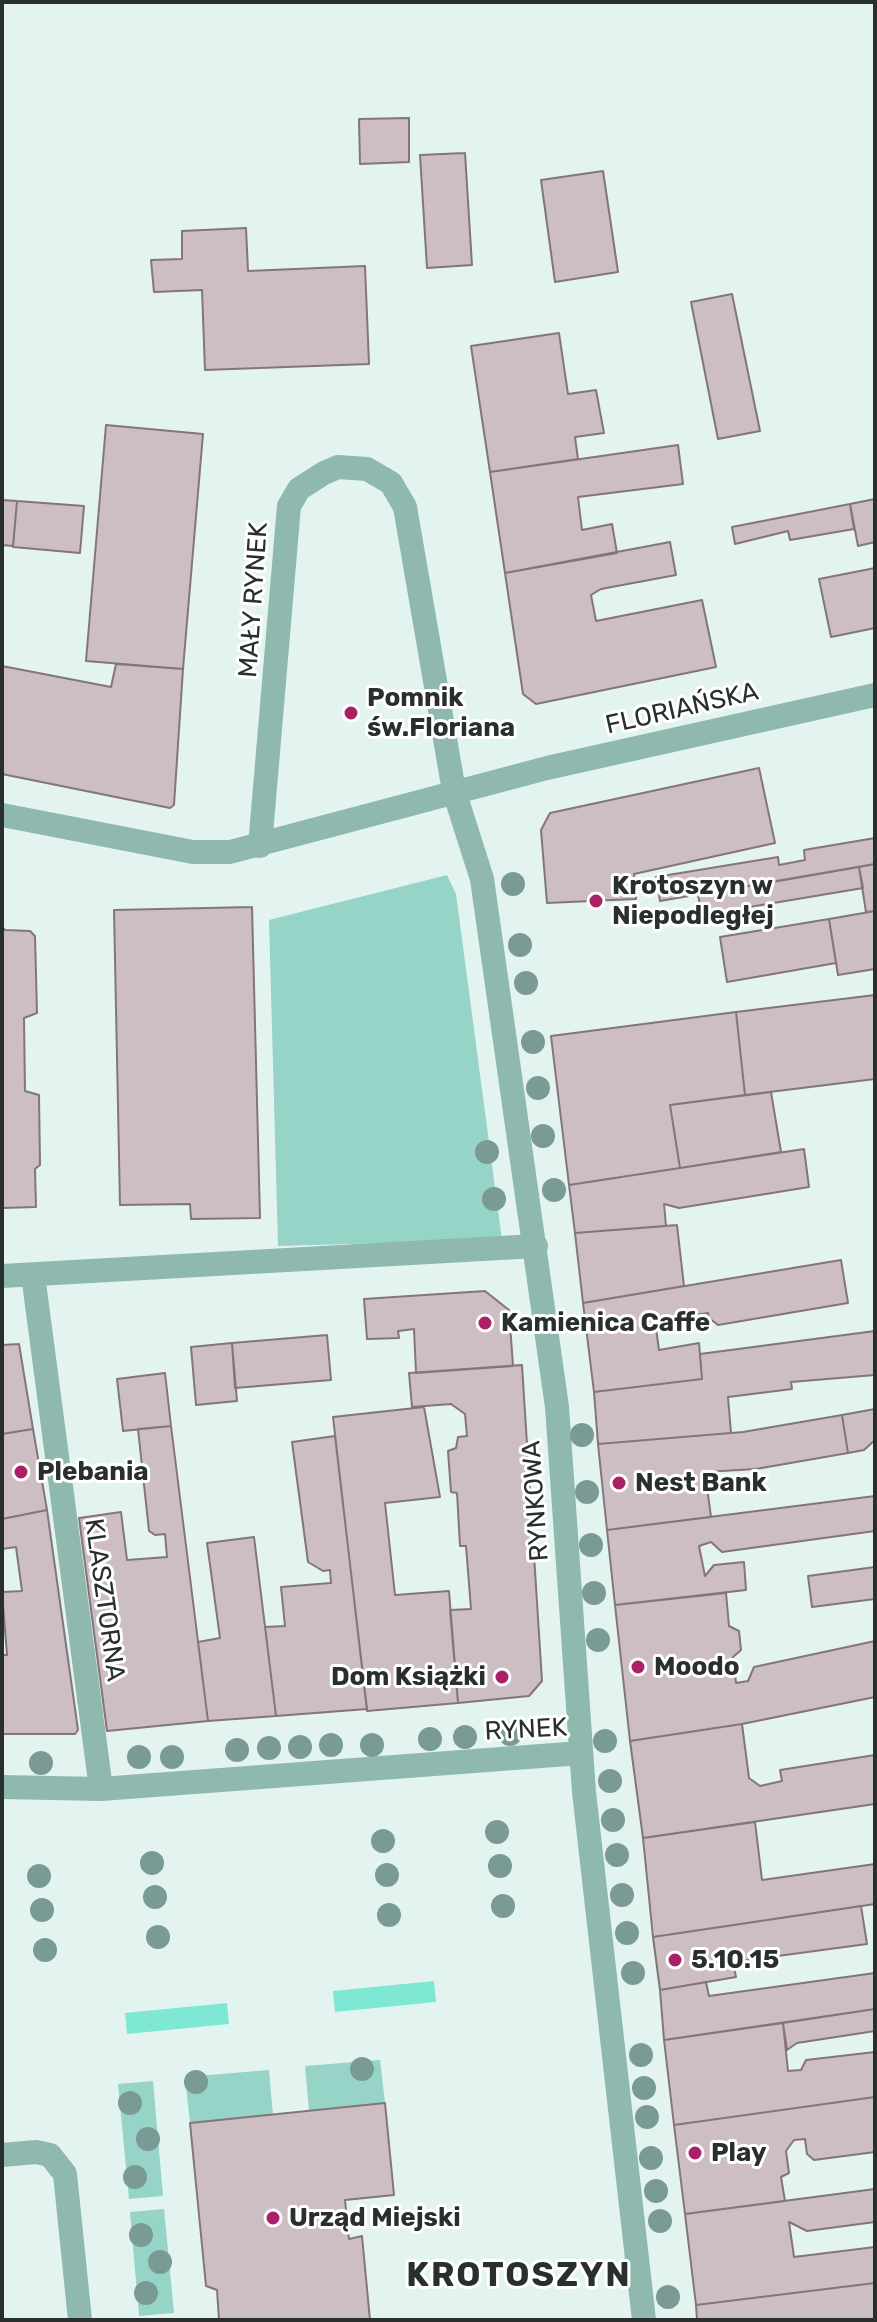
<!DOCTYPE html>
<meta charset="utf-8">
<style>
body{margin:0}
#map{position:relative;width:877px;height:2322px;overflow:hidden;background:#e3f4f0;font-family:Rubik,sans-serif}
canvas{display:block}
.frame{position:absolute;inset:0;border:4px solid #282f2d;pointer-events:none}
</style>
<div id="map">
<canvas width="877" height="2322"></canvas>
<div class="frame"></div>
</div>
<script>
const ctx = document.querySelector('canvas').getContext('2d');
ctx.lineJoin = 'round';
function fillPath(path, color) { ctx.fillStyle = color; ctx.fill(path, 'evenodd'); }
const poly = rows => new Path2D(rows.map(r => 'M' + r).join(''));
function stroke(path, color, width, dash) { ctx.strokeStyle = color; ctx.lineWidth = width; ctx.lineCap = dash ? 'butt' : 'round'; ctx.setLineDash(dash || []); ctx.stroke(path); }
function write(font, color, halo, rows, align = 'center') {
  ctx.font = font + ' Rubik,sans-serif'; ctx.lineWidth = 6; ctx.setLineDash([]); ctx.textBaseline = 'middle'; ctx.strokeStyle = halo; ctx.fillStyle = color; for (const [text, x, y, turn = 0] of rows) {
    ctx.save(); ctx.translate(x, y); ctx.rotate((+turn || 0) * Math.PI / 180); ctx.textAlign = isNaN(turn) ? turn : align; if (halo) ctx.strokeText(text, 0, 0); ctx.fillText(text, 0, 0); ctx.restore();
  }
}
fillPath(poly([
 [447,875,456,894,502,1240,278,1246,269,920],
 [380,2060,385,2103,309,2111,305,2066],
 [269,2070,273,2116,190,2123,185,2077],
 [153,2081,163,2196,129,2199,118,2084],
 [164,2209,174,2313,139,2316,130,2212]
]), '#95d4c7');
fillPath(poly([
 [434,1981,436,2002,335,2012,333,1991],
 [227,2003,229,2024,127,2034,125,2013]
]), '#7ee8d5');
const building = poly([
 [409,118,409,162,360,164,359,119,409,118],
 [465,153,472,265,427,268,420,155,465,153],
 [603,171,618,272,555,282,541,180,603,171],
 [246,228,248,271,365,266,369,364,205,370,202,290,154,292,151,260,182,259,182,231,246,228],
 [732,294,760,431,718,439,691,302,732,294],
 [559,333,568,394,596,390,604,433,575,437,578,459,490,472,471,346,559,333],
 [106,425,203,434,183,669,86,661,106,425],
 [678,445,683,484,578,497,582,530,612,524,617,553,505,573,490,472,678,445],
 [875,499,875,542,858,546,850,504,875,499],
 [2,500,17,501,13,546,2,545,2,500],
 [17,501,84,506,80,553,13,547,17,501],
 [850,504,854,529,790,540,788,531,735,544,732,527,850,504],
 [670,542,676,575,601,589,591,595,596,621,702,600,716,667,536,704,523,694,505,573,670,542],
 [875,568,875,628,831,637,819,579,875,568],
 [116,664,183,669,174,805,170,808,2,774,2,666,111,687,116,664],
 [759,768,775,843,634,874,636,899,547,903,541,830,550,813,759,768],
 [875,838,875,864,660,901,656,877,778,857,779,865,805,860,804,850,875,838],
 [875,864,875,911,866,912,859,867,875,864],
 [859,867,863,888,702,915,698,895,859,867],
 [252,907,260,1218,191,1219,190,1204,120,1205,114,910,252,907],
 [875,911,875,969,838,975,829,919,875,911],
 [829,919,836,963,727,982,720,937,829,919],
 [2,926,5,930,30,931,35,936,37,1013,24,1018,25,1091,39,1095,40,1165,35,1169,36,1207,2,1208,2,926],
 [875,995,875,1079,745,1095,736,1012,875,995],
 [736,1012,745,1095,670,1105,680,1168,569,1185,551,1036,736,1012],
 [771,1092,781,1152,680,1168,670,1105,771,1092],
 [804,1149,809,1187,679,1208,664,1204,666,1226,575,1233,569,1185,804,1149],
 [677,1225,684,1286,583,1303,575,1233,677,1225],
 [841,1260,848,1303,718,1325,709,1318,708,1313,655,1321,659,1350,699,1343,702,1379,594,1392,583,1303,841,1260],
 [485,1291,509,1310,513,1366,416,1373,414,1329,398,1331,399,1338,367,1339,364,1299,485,1291],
 [875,1331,875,1375,791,1382,792,1389,728,1397,731,1433,598,1444,594,1392,702,1379,700,1354,875,1331],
 [327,1335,331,1380,235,1388,232,1343,327,1335],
 [232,1343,237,1401,196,1405,191,1347,232,1343],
 [19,1344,33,1429,2,1434,2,1345,19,1344],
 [522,1365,542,1681,529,1696,458,1703,450,1610,471,1609,466,1546,460,1546,457,1493,451,1492,448,1451,456,1448,458,1437,467,1436,465,1414,451,1404,412,1407,409,1373,522,1365],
 [165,1373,171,1426,123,1431,117,1379,165,1373],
 [424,1407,440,1497,385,1503,395,1595,449,1591,458,1703,367,1711,333,1417,424,1407],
 [875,1409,875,1440,864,1450,848,1453,842,1415,875,1409],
 [842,1415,848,1453,756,1469,705,1472,711,1517,607,1530,598,1444,743,1432,842,1415],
 [171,1426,208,1721,107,1731,79,1518,121,1512,127,1560,167,1557,165,1534,155,1535,149,1531,138,1429,171,1426],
 [33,1429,47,1510,2,1519,2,1434,33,1429],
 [335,1436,367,1709,276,1716,265,1627,285,1626,281,1587,331,1583,330,1570,323,1571,308,1562,292,1442,335,1436],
 [875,1496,875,1531,722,1552,711,1542,699,1546,705,1576,714,1565,744,1562,746,1590,615,1605,607,1530,875,1496],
 [47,1510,78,1730,75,1734,2,1734,2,1655,7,1655,2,1592,22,1591,16,1547,2,1549,2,1519,47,1510],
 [254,1537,276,1716,208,1721,198,1642,220,1638,207,1543,254,1537],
 [875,1567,875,1599,812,1607,808,1576,875,1567],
 [726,1593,729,1626,739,1631,741,1650,733,1657,736,1683,748,1681,754,1667,875,1641,875,1697,742,1724,630,1741,615,1605,726,1593],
 [742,1724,749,1778,760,1786,782,1781,780,1770,875,1755,875,1804,643,1838,630,1741,742,1724],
 [755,1822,762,1880,875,1864,875,1904,653,1937,643,1838,755,1822],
 [861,1906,867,1944,733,1962,736,1977,660,1990,653,1937,861,1906],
 [875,1973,875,2009,664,2040,660,1990,706,1982,709,1996,875,1973],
 [875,2009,875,2031,797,2043,787,2050,783,2023,875,2009],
 [783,2023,788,2071,801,2070,806,2060,875,2052,875,2097,674,2125,664,2040,783,2023],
 [875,2097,875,2152,814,2160,807,2154,805,2139,794,2140,786,2151,789,2173,781,2177,785,2201,685,2214,674,2125,875,2097],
 [385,2103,394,2195,345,2200,349,2239,362,2236,370,2320,219,2320,217,2290,206,2286,190,2123,385,2103],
 [875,2189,875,2222,807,2231,789,2222,794,2257,875,2247,875,2283,696,2305,685,2214,875,2189],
 [875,2283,875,2320,697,2320,696,2305,875,2283]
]);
fillPath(building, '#cdbec3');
stroke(building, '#83757a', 2);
stroke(poly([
 [2,815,193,852,230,852,547,768,875,695],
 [260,846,289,506,299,489,324,473,338,467,367,469,391,483,405,507,454,791,482,879,557,1407,584,1792,644,2320],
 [33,1275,101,1789],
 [2,1276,536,1246],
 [2,1787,101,1789,581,1753],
 [2,2155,36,2152,50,2155,65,2174,80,2320]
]), '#8fb8af', 24);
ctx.fillStyle = '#7a9b95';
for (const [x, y] of [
 [513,884],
 [520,945],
 [526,983],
 [533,1042],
 [538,1088],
 [543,1136],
 [487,1152],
 [554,1190],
 [494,1199],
 [582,1435],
 [587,1492],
 [591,1545],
 [594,1593],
 [598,1640],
 [510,1734],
 [465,1737],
 [430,1739],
 [605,1741],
 [331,1745],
 [372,1745],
 [300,1747],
 [269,1748],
 [237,1750],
 [139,1757],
 [172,1757],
 [41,1763],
 [610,1781],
 [613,1820],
 [497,1832],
 [383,1841],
 [617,1855],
 [152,1863],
 [500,1866],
 [387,1875],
 [39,1876],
 [622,1895],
 [155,1897],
 [503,1906],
 [42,1910],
 [389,1915],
 [627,1933],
 [158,1937],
 [45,1950],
 [633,1973],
 [641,2055],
 [362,2069],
 [196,2082],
 [644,2088],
 [130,2103],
 [647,2117],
 [148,2139],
 [651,2158],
 [135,2177],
 [656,2191],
 [660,2221],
 [141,2235],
 [160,2262],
 [146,2293],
 [668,2297]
]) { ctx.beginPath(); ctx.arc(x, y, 12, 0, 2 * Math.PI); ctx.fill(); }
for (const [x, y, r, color] of [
 [351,713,8,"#aa2167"],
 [596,901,8,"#aa2167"],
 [485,1323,8,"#aa2167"],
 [21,1472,8,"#aa2167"],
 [619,1483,8,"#aa2167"],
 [638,1667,8,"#aa2167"],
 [502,1677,8,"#aa2167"],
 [675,1960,8,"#aa2167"],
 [695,2153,8,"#aa2167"],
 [273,2218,8,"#aa2167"]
]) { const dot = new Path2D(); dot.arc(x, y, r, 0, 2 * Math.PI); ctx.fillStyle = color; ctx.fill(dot); stroke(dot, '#fff', 3); }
write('26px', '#282f2d', '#fff', [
 ["MAŁY RYNEK",254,600,-86],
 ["FLORIAŃSKA",682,709,-13],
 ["RYNKOWA",536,1501,-94],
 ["KLASZTORNA",104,1600,82],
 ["RYNEK",526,1730,-3]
]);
write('bold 26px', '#282f2d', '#fff', [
 ["Pomnik",367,698],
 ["św.Floriana",367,728],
 ["Krotoszyn w",612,886],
 ["Niepodległej",612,916],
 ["Kamienica Caffe",501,1323],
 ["Plebania",37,1472],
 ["Nest Bank",635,1483],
 ["Moodo",654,1667],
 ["Dom Książki",486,1677,"right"],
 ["5.10.15",691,1960],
 ["Play",711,2153],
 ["Urząd Miejski",289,2218]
], 'left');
ctx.letterSpacing = '2px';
write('bold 34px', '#282f2d', '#fff', [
 ["KROTOSZYN",519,2276]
]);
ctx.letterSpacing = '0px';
</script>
